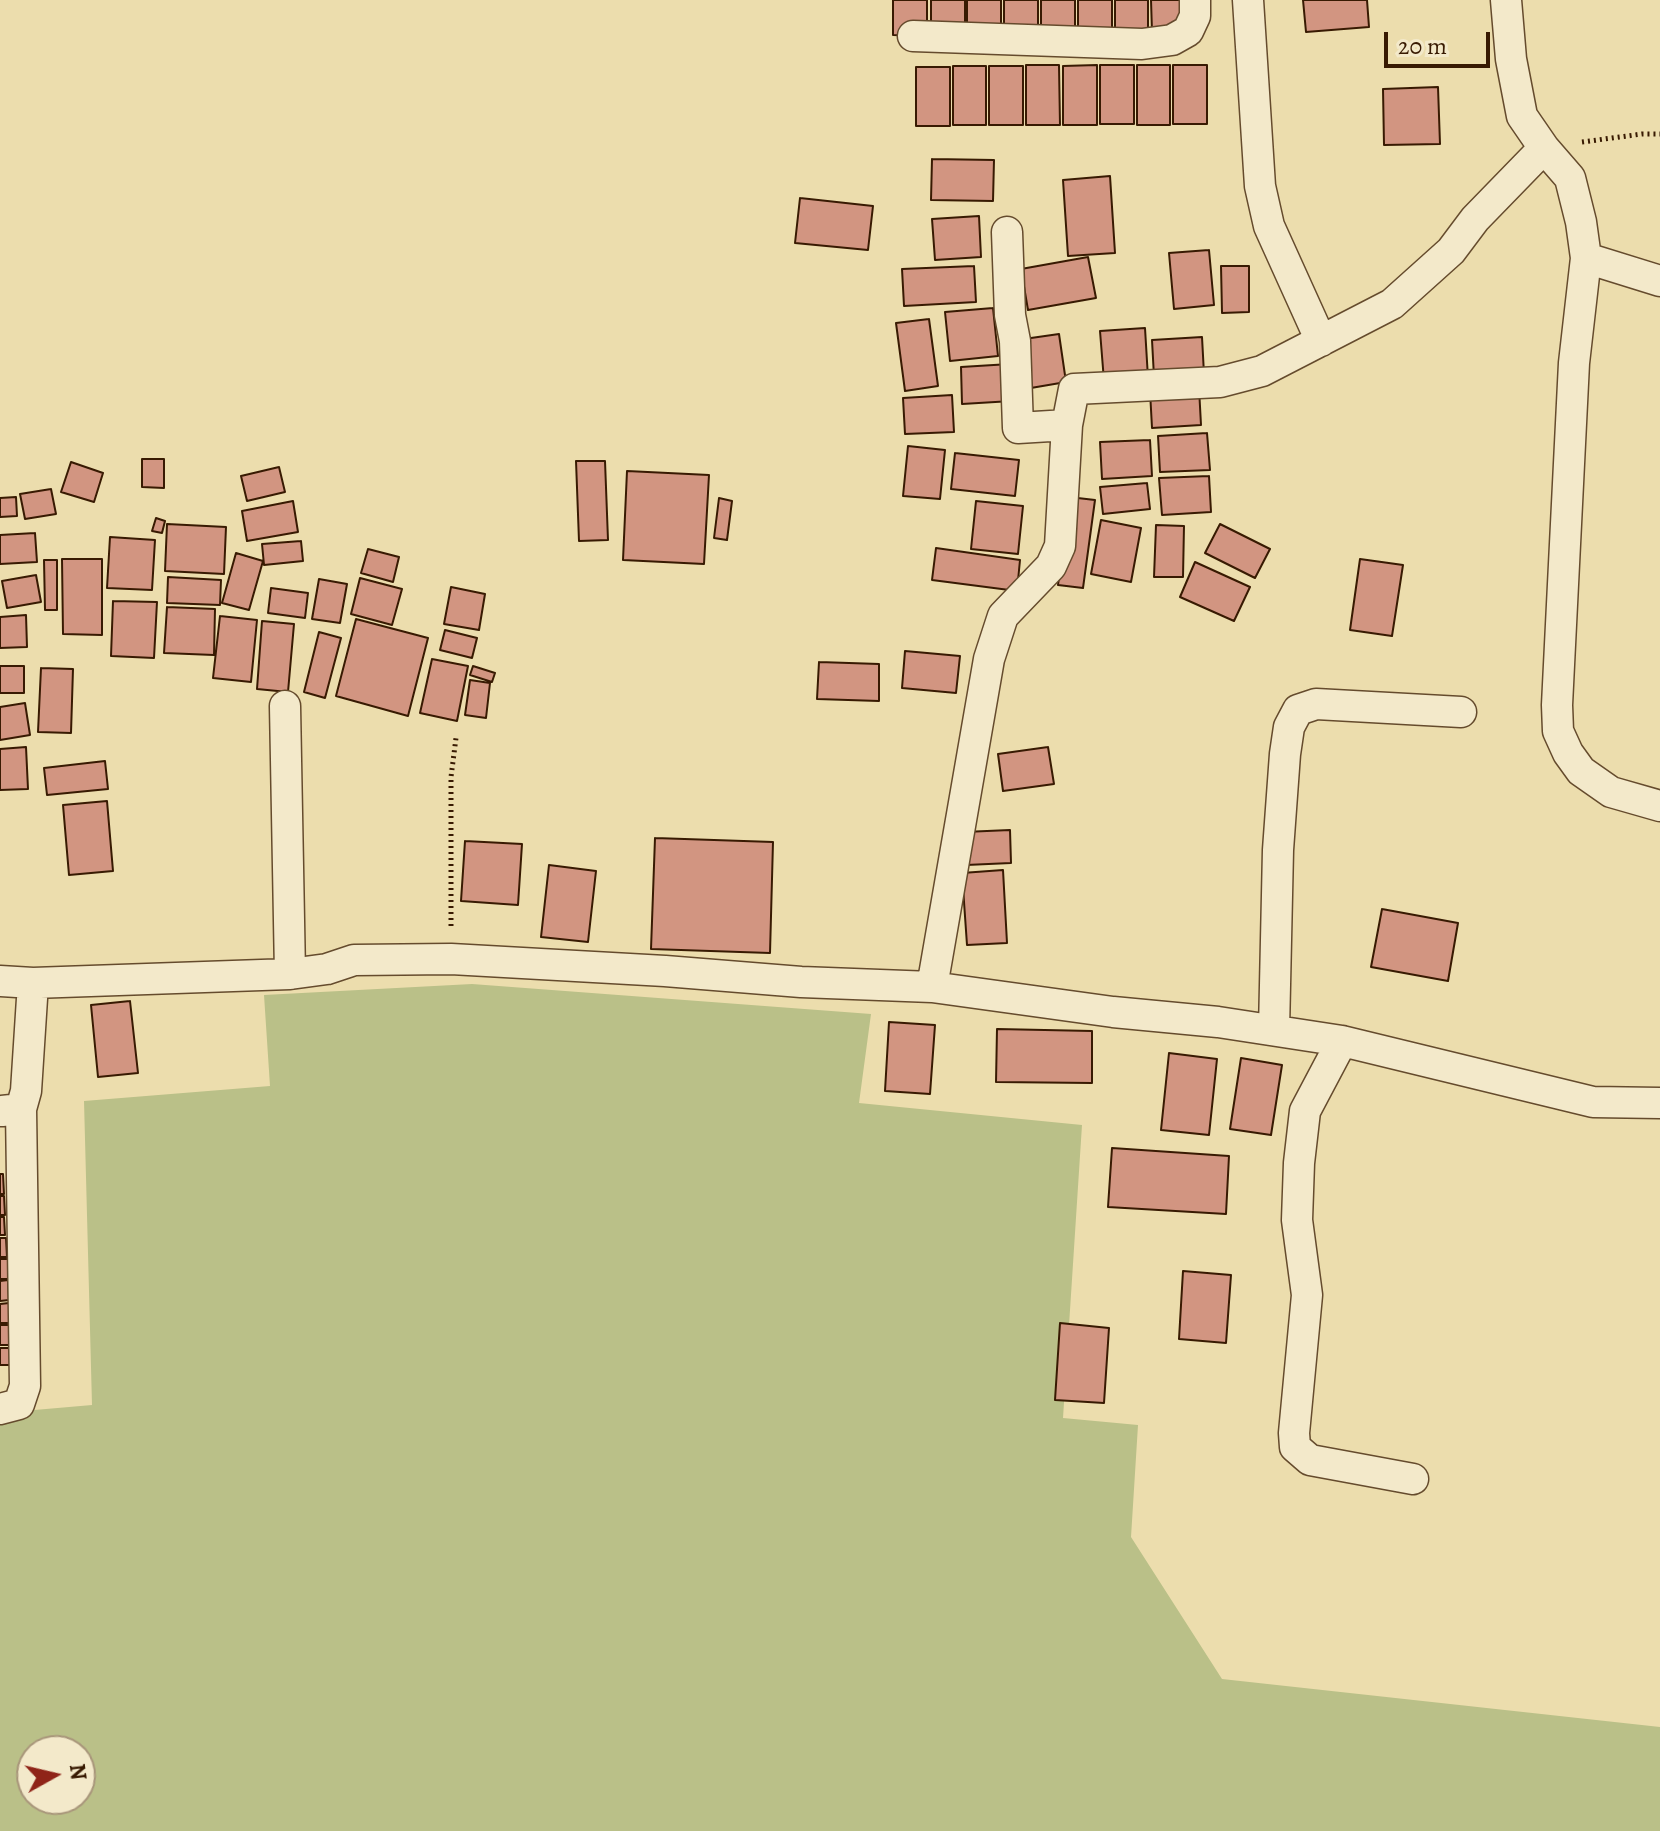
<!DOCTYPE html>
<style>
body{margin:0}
#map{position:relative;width:1660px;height:1831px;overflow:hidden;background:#ecddad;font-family:Alegreya,serif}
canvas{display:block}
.north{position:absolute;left:16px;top:1735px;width:80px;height:80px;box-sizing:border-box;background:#f3e9ca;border:2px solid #a8967a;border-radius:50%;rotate:82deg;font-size:22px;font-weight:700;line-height:32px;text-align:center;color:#381a02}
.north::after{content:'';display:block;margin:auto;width:28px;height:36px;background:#8f2418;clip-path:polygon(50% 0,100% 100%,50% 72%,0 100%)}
.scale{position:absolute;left:1384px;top:32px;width:106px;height:36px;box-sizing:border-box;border:4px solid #381a02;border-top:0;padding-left:10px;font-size:24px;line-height:28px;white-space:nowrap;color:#381a02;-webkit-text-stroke:6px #f3e9ca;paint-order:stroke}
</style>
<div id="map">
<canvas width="1660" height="1831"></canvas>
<div class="north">N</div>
<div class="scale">20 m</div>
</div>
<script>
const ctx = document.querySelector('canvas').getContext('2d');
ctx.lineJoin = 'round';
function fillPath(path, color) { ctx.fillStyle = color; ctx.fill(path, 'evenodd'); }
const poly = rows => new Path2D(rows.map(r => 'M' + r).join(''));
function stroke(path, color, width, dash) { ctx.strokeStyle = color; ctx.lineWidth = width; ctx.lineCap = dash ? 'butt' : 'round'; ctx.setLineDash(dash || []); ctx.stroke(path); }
fillPath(poly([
 [472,984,871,1014,859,1103,1082,1125,1063,1418,1138,1425,1131,1537,1222,1679,1660,1727,1660,1831,0,1831,0,1413,92,1405,84,1101,270,1086,264,995],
 [32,1751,80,1751,80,1799,32,1799]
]), '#bac088');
const building = poly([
 [893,0,927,0,927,36,893,35,893,0],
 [931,0,965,0,965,33,931,33,931,0],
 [967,0,1001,0,1001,32,967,32,967,0],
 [1004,0,1038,0,1038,32,1004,32,1004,0],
 [1041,0,1075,0,1075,31,1041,31,1041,0],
 [1078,0,1112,0,1112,31,1078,32,1078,0],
 [1115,0,1148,0,1148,31,1115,31,1115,0],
 [1151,0,1185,0,1185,32,1152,32,1151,0],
 [1303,0,1367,0,1369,27,1306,32,1303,0],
 [1026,65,1059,65,1060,125,1026,125,1026,65],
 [1097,65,1097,125,1063,125,1063,66,1097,65],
 [1100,65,1134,65,1134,124,1100,124,1100,65],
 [1137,65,1170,65,1170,125,1137,125,1137,65],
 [1173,65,1207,65,1207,124,1173,124,1173,65],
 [953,66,986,66,986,125,953,125,953,66],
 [989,66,1023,66,1023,125,989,125,989,66],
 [916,67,950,67,950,126,916,126,916,67],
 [1438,87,1440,144,1384,145,1383,89,1438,87],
 [932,159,994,160,993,201,931,200,932,159],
 [1110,176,1115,253,1068,256,1063,180,1110,176],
 [800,198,873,206,868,250,795,243,800,198],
 [979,216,981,257,935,260,932,219,979,216],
 [1209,250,1214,305,1174,309,1169,253,1209,250],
 [1088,257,1096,298,1028,310,1021,269,1088,257],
 [974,266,976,302,904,306,902,269,974,266],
 [1221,266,1249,266,1249,312,1222,313,1221,266],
 [993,308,998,356,950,361,945,312,993,308],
 [929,319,938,386,905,391,896,323,929,319],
 [1145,328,1148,378,1104,381,1100,331,1145,328],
 [1059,334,1066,382,1025,389,1017,340,1059,334],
 [1202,337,1204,374,1154,377,1152,340,1202,337],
 [1010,364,1012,401,962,404,961,367,1010,364],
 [1199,388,1201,425,1152,428,1150,391,1199,388],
 [952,395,954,432,905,434,903,398,952,395],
 [1207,433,1210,470,1160,472,1158,436,1207,433],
 [1150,440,1152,476,1102,479,1100,442,1150,440],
 [908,446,945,450,940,499,903,496,908,446],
 [955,453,1019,460,1015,496,951,489,955,453],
 [142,459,164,459,164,488,142,487,142,459],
 [576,461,605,461,608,540,579,541,576,461],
 [71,462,103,473,94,502,61,492,71,462],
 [279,467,285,492,247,501,241,476,279,467],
 [627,471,709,475,704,564,623,560,627,471],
 [1209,476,1211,512,1162,515,1159,478,1209,476],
 [1147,483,1150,509,1103,514,1100,487,1147,483],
 [51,489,56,514,25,519,20,494,51,489],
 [16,497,17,516,0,517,0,498,16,497],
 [1069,497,1095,500,1083,588,1058,585,1069,497],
 [719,498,732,501,727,540,714,538,719,498],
 [293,501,298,532,247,541,242,511,293,501],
 [976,501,1023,506,1018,554,971,549,976,501],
 [156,518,165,521,162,533,152,531,156,518],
 [1101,520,1141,528,1131,582,1091,574,1101,520],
 [167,524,226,527,224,574,165,571,167,524],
 [1220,524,1270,549,1255,578,1205,553,1220,524],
 [1156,525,1184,526,1183,577,1154,577,1156,525],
 [35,533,37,562,0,564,0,535,35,533],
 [110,537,155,540,152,590,107,588,110,537],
 [301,541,303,561,264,565,262,544,301,541],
 [936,548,1020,560,1017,591,932,580,936,548],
 [368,549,399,557,393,582,361,573,368,549],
 [236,553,263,561,249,610,222,603,236,553],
 [62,559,102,559,102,635,63,634,62,559],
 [1360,559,1403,565,1392,636,1350,630,1360,559],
 [44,560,57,560,57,610,45,610,44,560],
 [1195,562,1250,587,1234,621,1180,597,1195,562],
 [36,575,41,602,7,608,2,581,36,575],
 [168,577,221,580,220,605,167,603,168,577],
 [360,578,402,589,392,625,351,614,360,578],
 [319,579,347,584,340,623,312,619,319,579],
 [451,587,485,594,479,630,444,624,451,587],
 [271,588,308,593,305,618,268,613,271,588],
 [113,601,157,602,154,658,111,656,113,601],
 [167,607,215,609,214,655,164,653,167,607],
 [26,615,27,647,0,648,0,617,26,615],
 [220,616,257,620,251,682,213,678,220,616],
 [356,619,428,638,408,716,336,696,356,619],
 [262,621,294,624,288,692,257,689,262,621],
 [445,630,477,638,472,658,440,650,445,630],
 [319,632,341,638,325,698,304,692,319,632],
 [905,651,960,656,956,693,902,688,905,651],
 [432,659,468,666,457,721,420,713,432,659],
 [819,662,879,664,879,701,817,699,819,662],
 [0,666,24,666,24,693,0,693,0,666],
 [473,666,495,673,492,682,470,675,473,666],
 [41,668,73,669,71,733,38,732,41,668],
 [470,680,490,683,486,718,465,715,470,680],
 [25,703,30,735,0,740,0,707,25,703],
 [26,747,28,789,0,790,0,749,26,747],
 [1048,747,1054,784,1003,791,998,754,1048,747],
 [105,761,108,789,47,795,44,768,105,761],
 [107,801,113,871,69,875,63,805,107,801],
 [1010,830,1011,863,966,865,964,832,1010,830],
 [655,838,773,842,770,953,651,949,655,838],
 [465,841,522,844,518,905,461,901,465,841],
 [549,865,596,871,588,942,541,937,549,865],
 [1003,870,1007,943,967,945,962,873,1003,870],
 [1382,909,1458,923,1448,981,1371,967,1382,909],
 [130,1001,138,1073,98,1077,91,1005,130,1001],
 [889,1022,935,1025,930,1094,885,1091,889,1022],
 [997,1029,1092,1031,1092,1083,996,1082,997,1029],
 [1169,1053,1217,1059,1209,1135,1161,1130,1169,1053],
 [1241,1058,1282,1065,1271,1135,1230,1129,1241,1058],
 [1112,1148,1229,1156,1226,1214,1108,1207,1112,1148],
 [0,1174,3,1174,4,1194,0,1194,0,1174],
 [0,1196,4,1196,5,1215,0,1215,0,1196],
 [0,1217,4,1217,5,1235,0,1235,0,1217],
 [0,1238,6,1238,7,1257,0,1257,0,1238],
 [0,1259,8,1259,9,1279,0,1279,0,1259],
 [1183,1271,1231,1275,1226,1343,1179,1339,1183,1271],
 [8,1280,9,1300,0,1301,0,1281,8,1280],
 [9,1303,10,1323,0,1323,0,1304,9,1303],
 [1060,1323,1109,1328,1104,1403,1055,1400,1060,1323],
 [0,1325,10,1325,10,1345,0,1345,0,1325],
 [0,1348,11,1348,12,1365,0,1365,0,1348]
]);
fillPath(building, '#d29581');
stroke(building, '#381a02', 2);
const street = poly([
 [1248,0,1260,186,1269,226,1321,341],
 [1506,0,1511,59,1522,116,1544,148,1570,178,1581,222,1586,258,1574,363,1557,705,1558,731,1568,753,1581,771,1611,792,1660,806],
 [913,36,1142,44,1172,40,1188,31,1195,16,1195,0],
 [1007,232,1010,315,1015,341,1018,428,1067,425,1074,389,1220,382,1262,371,1392,304,1451,251,1475,219,1544,148],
 [1586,258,1660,281],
 [285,706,290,974],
 [0,981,33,983,290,974,327,969,354,960,451,959,665,971,801,982,932,987,1113,1012,1218,1022,1342,1041,1593,1102,1660,1103],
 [932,987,989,659,1003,616,1051,566,1060,546,1067,425],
 [1274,1030,1278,850,1285,754,1289,727,1298,710,1316,704,1461,712],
 [1342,1041,1305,1111,1299,1163,1297,1220,1307,1295,1294,1433,1295,1447,1310,1460,1413,1479],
 [2,1111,21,1109,26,1091,33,983],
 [0,1409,19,1404,25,1386,21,1109]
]);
stroke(street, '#654b2d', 33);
stroke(poly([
 [1582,142,1642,134,1660,134],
 [451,926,451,777,456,738]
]), '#381a02', 5, [2, 4]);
stroke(street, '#f3e9ca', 30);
</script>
